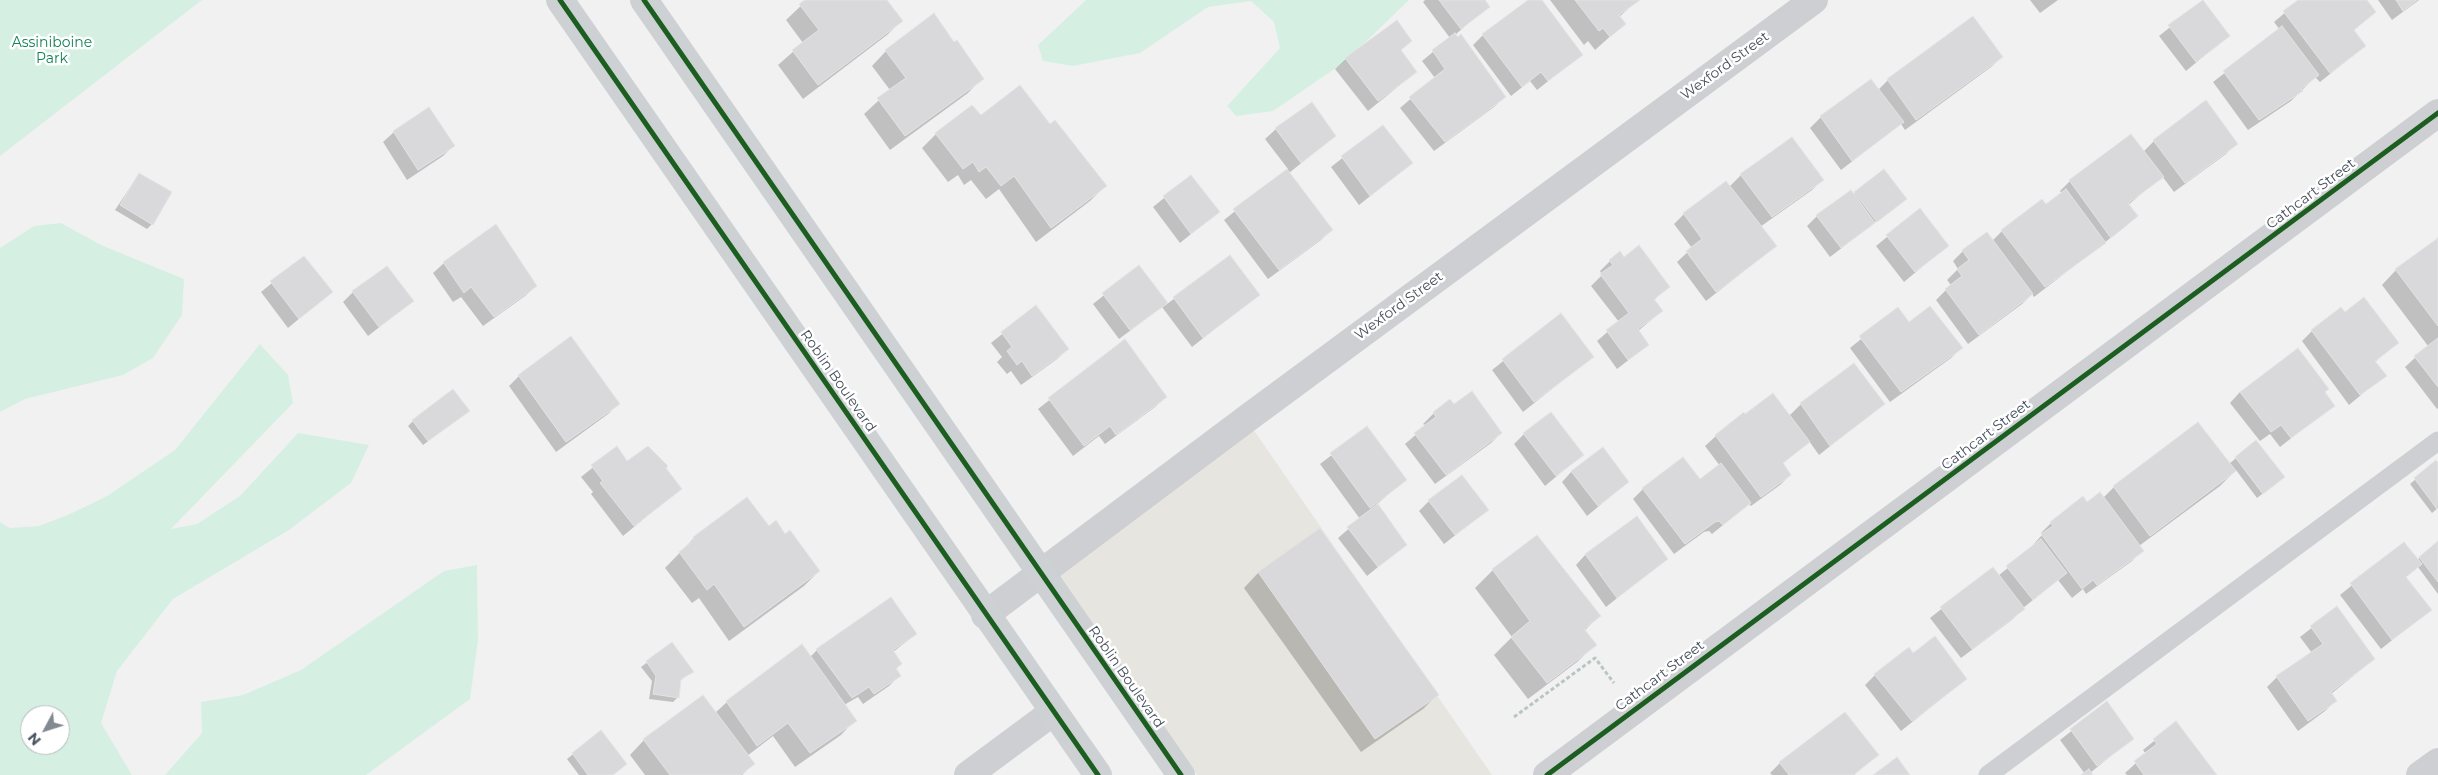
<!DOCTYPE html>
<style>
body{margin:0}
#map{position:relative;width:2438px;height:775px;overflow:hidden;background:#f2f1f1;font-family:Montserrat,sans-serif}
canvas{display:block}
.north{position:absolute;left:20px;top:705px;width:50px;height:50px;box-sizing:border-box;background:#fff;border:1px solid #b5b9bf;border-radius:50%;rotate:230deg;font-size:14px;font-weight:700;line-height:20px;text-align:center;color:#47515e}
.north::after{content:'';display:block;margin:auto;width:18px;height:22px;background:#838991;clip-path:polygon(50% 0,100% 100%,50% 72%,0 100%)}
</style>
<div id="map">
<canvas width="2438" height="775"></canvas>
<div class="north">N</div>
</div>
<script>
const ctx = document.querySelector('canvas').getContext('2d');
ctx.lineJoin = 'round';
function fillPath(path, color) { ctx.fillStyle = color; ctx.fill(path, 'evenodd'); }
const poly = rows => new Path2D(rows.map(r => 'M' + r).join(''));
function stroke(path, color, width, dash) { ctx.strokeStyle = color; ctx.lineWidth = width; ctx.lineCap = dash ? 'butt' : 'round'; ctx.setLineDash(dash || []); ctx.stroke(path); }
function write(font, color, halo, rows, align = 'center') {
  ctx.font = font + ' Montserrat,sans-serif'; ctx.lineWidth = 5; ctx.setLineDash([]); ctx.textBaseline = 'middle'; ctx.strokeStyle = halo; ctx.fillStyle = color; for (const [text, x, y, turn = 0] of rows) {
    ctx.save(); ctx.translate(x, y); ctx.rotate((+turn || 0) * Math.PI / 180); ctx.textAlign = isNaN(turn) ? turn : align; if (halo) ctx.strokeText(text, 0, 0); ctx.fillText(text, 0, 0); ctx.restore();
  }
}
fillPath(poly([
 [1253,429,1492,775,1197,775,1057,576]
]), '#e6e5df');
fillPath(poly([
 [0,0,202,0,0,156],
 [1086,0,1409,0,1346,61,1273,111,1236,116,1227,106,1280,48,1274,22,1251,1,1208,7,1140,53,1073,66,1043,61,1038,45],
 [61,223,101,245,184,279,182,315,153,358,123,375,25,399,0,412,0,248,34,226],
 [260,344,288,375,293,403,171,529,197,524,240,496,298,433,369,445,351,483,289,530,173,599,117,671,101,723,132,775,0,775,0,522,10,528,39,526,70,514,107,496,175,450],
 [30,715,60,715,60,745,30,745],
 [477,565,478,640,470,699,366,775,165,775,202,733,201,702,243,695,301,670,444,571]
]), '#d5f0e3');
fillPath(poly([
 [807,0,885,0,901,21,887,35,803,99,778,65,803,43,786,20],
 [1425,0,1484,0,1488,6,1455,35,1504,97,1494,107,1434,151,1400,108,1435,78,1422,61,1450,38,1423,2],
 [1531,0,1540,0,1581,55,1537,90,1530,81,1511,96,1473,45,1483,35],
 [1550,0,1638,0,1619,17,1624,24,1595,50,1588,41,1584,45],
 [2030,0,2058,0,2040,13],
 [2300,0,2366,0,2375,12,2353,31,2365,46,2320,82,2315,77,2291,101,2248,130,2213,82,2280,30,2274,22],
 [2378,0,2419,0,2392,20],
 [2202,2,2228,36,2186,71,2159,36],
 [1410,41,1400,51,1416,72,1368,111,1335,69,1346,59],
 [954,43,982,78,968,93,890,150,864,114,890,90,872,66,886,51],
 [2002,57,1991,67,1905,130,1901,124,1841,170,1810,128,1821,117,1871,80,1878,90,1888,80],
 [981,117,1050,126,1105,186,1090,201,1036,242,999,189,986,199,971,180,964,185,958,175,948,182,922,148,936,134],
 [1383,126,1412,163,1359,205,1331,167],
 [1276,129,1335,136,1289,173,1331,230,1321,240,1268,279,1224,220,1288,169,1265,139],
 [394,132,453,146,443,156,407,180,383,142],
 [2131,136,2143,152,2154,141,2236,143,2226,154,2174,192,2162,176,2128,205,2137,216,2126,226,2034,297,2032,294,2022,304,1968,344,1936,300,1951,285,1947,280,1958,269,1953,261,1963,251,1992,241,2002,231,2045,206,2062,194,2060,191,2070,181],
 [139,174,152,224,147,229,115,210],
 [1741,175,1822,180,1812,190,1760,227,1776,246,1706,301,1677,262,1692,248,1674,224,1684,214,1729,187],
 [1191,176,1218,212,1180,243,1153,207],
 [1855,193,1905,199,1830,257,1807,226,1817,216],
 [1920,210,1947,246,1904,282,1876,246],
 [496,225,536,286,525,296,483,326,461,297,453,302,433,273,444,263],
 [2438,240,2438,408,2437,409,2405,367,2428,346,2382,285,2396,270],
 [304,257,331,292,288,328,261,292],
 [1230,257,1259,294,1192,347,1162,307,1119,339,1093,304,1139,267,1167,304],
 [1624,259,1668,287,1654,300,1662,311,1638,331,1648,345,1617,369,1597,341,1619,322,1591,286,1602,275,1600,271,1610,261],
 [387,268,413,301,368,336,343,302,353,292],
 [1036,307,1068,349,1057,359,1021,385,1011,371,1007,374,997,362,1002,357,991,343],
 [1898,309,1908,324,1961,348,1951,358,1890,402,1850,348],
 [2345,314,2397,343,2375,362,2385,375,2349,405,2302,341,2312,331],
 [1561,315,1592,357,1523,412,1492,370],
 [1125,341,1166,397,1155,407,1105,444,1099,436,1073,456,1038,409],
 [1854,365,1883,404,1819,455,1809,441,1782,464,1790,475,1780,485,1751,506,1749,504,1712,534,1709,531,1704,532,1674,554,1633,499,1643,489,1700,481,1720,466,1705,446,1716,436,1745,416,1789,416,1801,404],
 [519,376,618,404,608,414,556,452,509,386],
 [2240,392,2323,393,2333,405,2280,447,2270,434,2260,441,2230,403],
 [1450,401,1454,406,1501,433,1491,443,1435,484,1405,444,1426,426,1423,424,1434,413],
 [463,415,423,445,408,426,413,421],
 [1367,428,1405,480,1376,505,1405,545,1367,576,1338,538,1360,519,1320,464],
 [1524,434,1582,455,1545,486,1514,444],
 [617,448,627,463,665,468,680,489,623,536,591,494,593,492,581,477],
 [2236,458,2278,482,2257,498,2236,470,2220,486,2139,546,2142,550,2132,561,2086,594,2083,589,2072,598,2058,580,2023,608,2013,619,1961,658,1930,618,1993,568,1998,576,2033,547,2032,546,2042,535,2041,533,2051,523,2103,498,2114,487,2229,464],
 [2436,462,2438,465,2438,508,2432,513,2410,484],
 [1572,471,1628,482,1587,516,1562,482],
 [1429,501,1488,510,1444,544,1419,511],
 [769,528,785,536,819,571,804,586,729,641,699,598,692,603,665,568,694,538],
 [1319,530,1437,695,1423,709,1361,752,1244,588,1258,573],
 [1537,537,1599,616,1584,631,1595,645,1577,662,1528,699,1494,655,1512,637,1475,588,1493,570],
 [2404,543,2417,560,2438,543,2438,594,2418,567,2405,578,2430,610,2381,649,2340,595],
 [1586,554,1666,559,1606,607,1576,565],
 [2337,608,2374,659,2331,694,2335,701,2325,711,2298,731,2267,687,2277,677,2312,653,2300,637],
 [916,634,893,652,901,664,895,670,899,676,889,686,863,704,858,697,844,705,855,720,841,735,795,767,773,736,747,756,753,764,742,775,645,775,630,755,644,740,715,713,727,702,802,645,810,657,817,650],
 [672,644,692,671,680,681,678,697,673,702,649,699,652,681,641,667],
 [1913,655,1966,679,1901,731,1865,685,1875,675],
 [2107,703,2133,738,2090,773,2092,775,2083,775,2085,774,2060,740],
 [2176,723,2215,775,2127,775,2125,773,2146,754,2143,750],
 [601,732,612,775,579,775,567,759],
 [1877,755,1854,775,1772,775,1770,773,1780,763]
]), '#0003');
const building = poly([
 [805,0,887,0,903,21,818,85,792,50,819,30,799,4,805,0],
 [1439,0,1485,0,1490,7,1461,29,1439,0],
 [1528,0,1542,0,1583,55,1548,81,1541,72,1522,87,1482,34,1528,0],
 [1575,0,1640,0,1619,15,1626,24,1610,37,1603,28,1599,31,1575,0],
 [2203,0,2230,36,2196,62,2168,25,2203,0],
 [2298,0,2367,0,2376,12,2354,30,2366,46,2330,73,2283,11,2298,0],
 [2396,0,2417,0,2403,11,2396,0],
 [934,13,954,42,957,40,984,79,905,136,877,98,906,78,885,50,934,13],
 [1973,16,2003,57,1916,120,1887,79,1973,16],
 [1397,20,1412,41,1401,50,1417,72,1378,101,1345,58,1397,20],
 [2282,26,2319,75,2301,89,2303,91,2259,120,2223,71,2282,26],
 [1455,33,1458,37,1461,34,1506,97,1445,142,1409,97,1445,69,1432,50,1455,33],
 [1871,79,1904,122,1852,161,1820,116,1871,79],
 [1020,85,1050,124,1055,120,1107,186,1051,228,1014,176,1001,186,986,167,979,172,973,162,963,169,935,133,972,105,981,115,1020,85],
 [2206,100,2238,144,2185,183,2153,140,2206,100],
 [1312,102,1336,136,1301,163,1275,128,1312,102],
 [429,107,455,146,418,170,393,131,429,107],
 [1383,125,1413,163,1370,196,1341,156,1383,125],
 [2131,134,2164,177,2128,203,2138,216,2111,238,2069,180,2131,134],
 [1792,137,1824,180,1772,217,1740,174,1792,137],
 [1287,169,1333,230,1279,270,1233,209,1287,169],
 [1884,169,1907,199,1877,222,1854,192,1884,169],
 [139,173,172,192,153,225,120,205,139,173],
 [1191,175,1220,212,1191,234,1163,196,1191,175],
 [1726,181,1777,246,1716,292,1686,251,1702,239,1683,213,1726,181],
 [2066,189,2106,243,2045,287,2001,230,2042,199,2046,204,2066,189],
 [1851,190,1875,223,1841,248,1816,215,1851,190],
 [1920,208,1949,246,1915,272,1886,235,1920,208],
 [496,224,537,286,494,317,471,287,464,293,443,262,496,224],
 [1987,232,2033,294,1979,335,1945,289,1962,276,1957,269,1969,260,1962,250,1987,232],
 [2438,238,2438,326,2395,269,2438,238],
 [1639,245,1670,287,1654,299,1663,311,1638,329,1649,345,1628,360,1606,330,1629,313,1600,274,1613,265,1609,260,1620,251,1624,257,1639,245],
 [1230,255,1260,295,1203,338,1173,297,1230,255],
 [304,256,333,292,299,319,270,281,304,256],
 [1139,265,1168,303,1130,330,1102,293,1139,265],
 [387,266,414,301,379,327,352,291,387,266],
 [2364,297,2399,343,2375,361,2387,376,2360,395,2311,330,2341,307,2345,312,2364,297],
 [1036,305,1069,349,1032,376,1022,361,1017,365,1007,351,1012,347,1001,332,1036,305],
 [1930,306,1963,348,1901,392,1859,336,1898,307,1909,322,1930,306],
 [1561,313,1594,357,1534,402,1502,359,1561,313],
 [571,336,620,404,566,442,518,375,571,336],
 [2438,338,2438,387,2414,356,2438,338],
 [1125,339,1167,397,1116,435,1110,426,1084,446,1048,398,1125,339],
 [2298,348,2329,389,2325,392,2335,406,2291,438,2281,425,2271,432,2240,392,2298,348],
 [1854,363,1885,404,1830,446,1800,403,1854,363],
 [453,389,470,411,428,441,412,420,453,389],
 [1472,391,1502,433,1446,475,1414,433,1436,417,1433,412,1450,399,1454,404,1472,391],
 [1773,393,1810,442,1783,463,1791,475,1761,497,1715,435,1744,412,1745,414,1773,393],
 [1551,412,1584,455,1556,476,1523,433,1551,412],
 [2198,422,2236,471,2150,536,2113,486,2198,422],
 [1367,426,1407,480,1370,508,1330,453,1367,426],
 [2256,440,2285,477,2263,494,2235,457,2256,440],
 [617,446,627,461,648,446,668,466,666,468,682,489,634,526,600,483,603,481,591,465,617,446],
 [1603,447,1629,482,1598,506,1571,471,1603,447],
 [1683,457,1700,479,1721,463,1751,503,1723,525,1719,521,1715,522,1685,544,1642,488,1683,457],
 [2436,460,2438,463,2437,509,2414,478,2436,460],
 [1462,475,1489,510,1455,535,1428,500,1462,475],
 [2100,492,2144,551,2097,585,2093,580,2082,589,2041,534,2053,526,2050,522,2083,496,2087,502,2100,492],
 [747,497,769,526,776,520,785,534,790,530,820,571,744,627,714,584,707,590,679,552,694,540,693,537,747,497],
 [1378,504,1407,545,1378,567,1347,527,1378,504],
 [1637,516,1668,559,1617,598,1585,554,1637,516],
 [1320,528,1439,695,1375,739,1258,572,1320,528],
 [1537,535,1601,616,1584,629,1597,645,1547,683,1511,637,1530,621,1492,569,1537,535],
 [2041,539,2067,573,2033,600,2006,566,2041,539],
 [2438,541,2438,582,2419,557,2438,541],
 [2404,542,2422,564,2406,577,2432,610,2392,640,2350,583,2404,542],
 [1993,567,2025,609,1972,649,1940,607,1993,567],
 [891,597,917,634,893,650,902,664,896,668,901,676,874,694,869,687,852,698,816,649,891,597],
 [2337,606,2375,659,2331,692,2337,701,2308,721,2276,676,2323,644,2310,626,2337,606],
 [1935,636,1967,679,1912,721,1874,674,1909,647,1913,653,1935,636],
 [672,642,694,672,681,679,679,698,653,694,656,676,646,661,672,642],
 [802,644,857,721,810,753,788,723,757,746,726,701,802,644],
 [703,695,755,764,740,775,670,775,643,739,703,695],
 [2107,701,2134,739,2097,766,2070,729,2107,701],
 [1845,712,1879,755,1853,775,1789,775,1779,762,1845,712],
 [2176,721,2217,775,2144,775,2134,761,2157,744,2153,739,2176,721],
 [601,730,627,764,613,775,588,775,572,753,601,730],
 [1897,757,1910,775,1873,775,1897,757],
 [2089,769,2093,775,2081,775,2089,769]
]);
fillPath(building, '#d9d9db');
stroke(building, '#e3e3e4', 1);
stroke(poly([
 [1514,717,1595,658,1614,683]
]), '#b9c6c3', 3, [4, 2.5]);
stroke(poly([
 [1988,775,2438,441]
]), '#cdcfd2', 19);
stroke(poly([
 [985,615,1249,417,1814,0],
 [968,775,1053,712],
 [1547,775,2438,113],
 [2420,775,2438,762]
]), '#cdcfd2', 28);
stroke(poly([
 [560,0,1098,775],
 [644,0,1181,775]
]), '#ced1d4', 28);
stroke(poly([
 [560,0,1098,775],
 [644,0,1181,775],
 [1547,775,2438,113]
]), '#1b5e20', 5);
write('14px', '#158257', '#fff', [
 ["Assiniboine",52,43],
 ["Park",52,59]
]);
write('14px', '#47515e', '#fff', [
 ["Wexford Street",1725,66,-36],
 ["Cathcart Street",2311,194,-37],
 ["Wexford Street",1399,306,-36],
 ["Roblin Boulevard",838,381,55],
 ["Cathcart Street",1986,435,-37],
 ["Cathcart Street",1660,676,-37],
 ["Roblin Boulevard",1126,677,55]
]);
</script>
